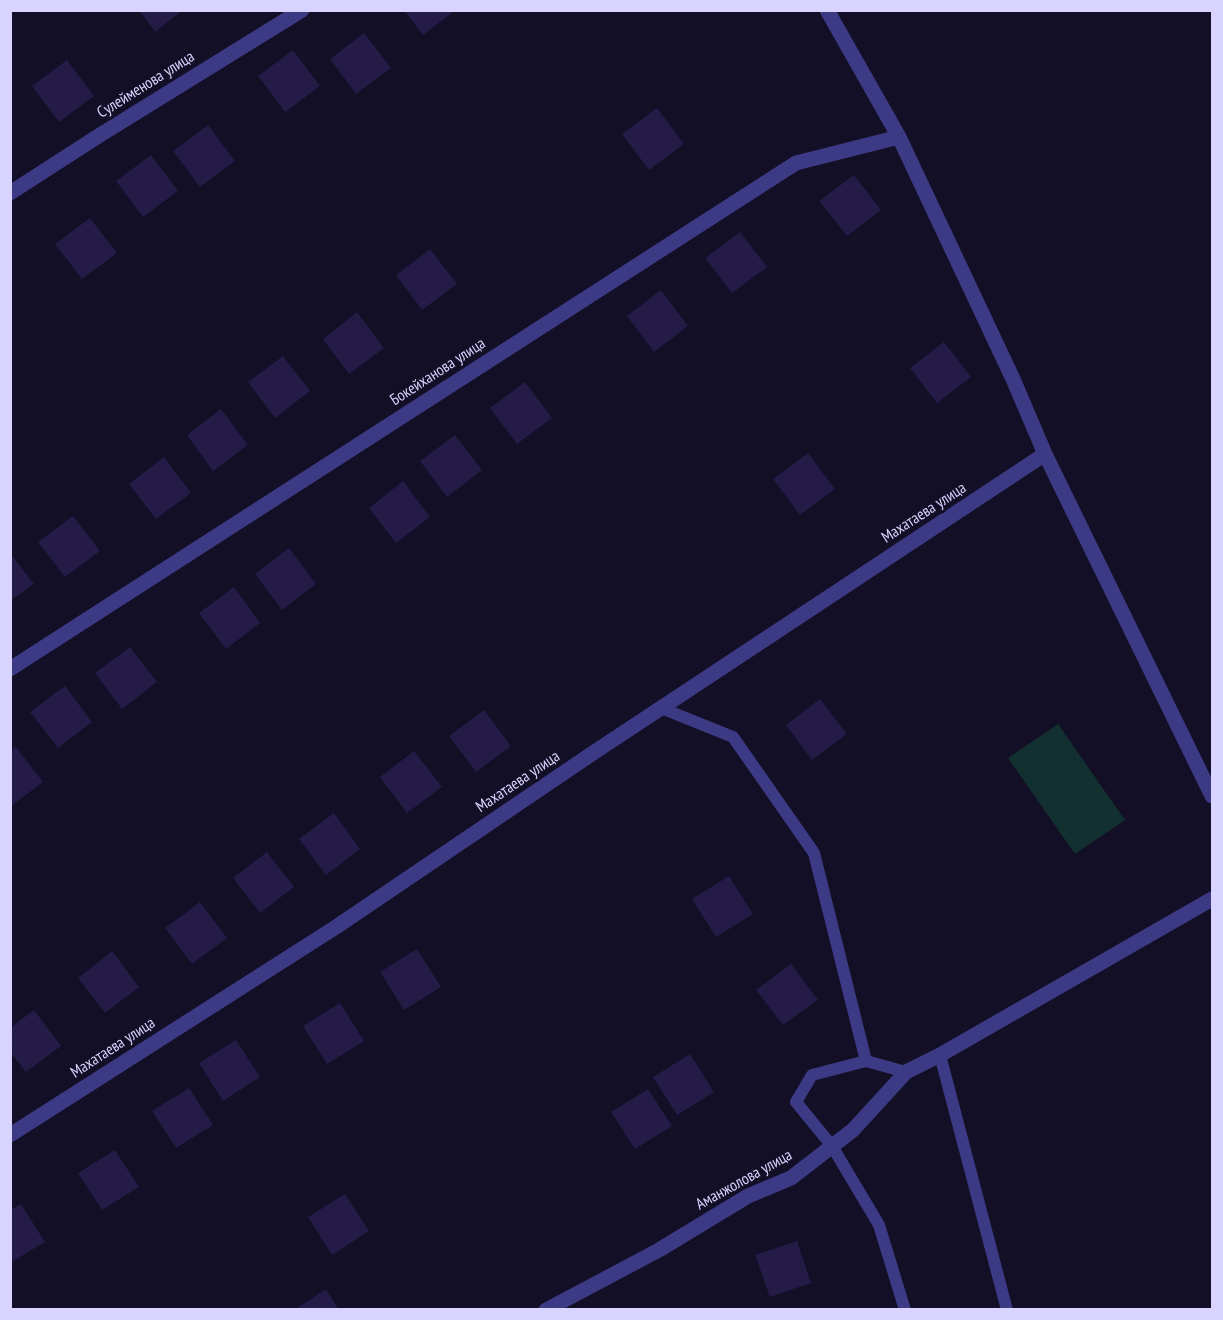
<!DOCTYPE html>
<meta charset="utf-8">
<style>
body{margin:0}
#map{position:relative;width:1223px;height:1320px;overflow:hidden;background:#130f26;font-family:"PT Sans Narrow",sans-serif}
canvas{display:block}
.frame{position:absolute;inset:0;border:12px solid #d9d4ff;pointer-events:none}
</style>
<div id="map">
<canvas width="1223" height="1320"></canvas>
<div class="frame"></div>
</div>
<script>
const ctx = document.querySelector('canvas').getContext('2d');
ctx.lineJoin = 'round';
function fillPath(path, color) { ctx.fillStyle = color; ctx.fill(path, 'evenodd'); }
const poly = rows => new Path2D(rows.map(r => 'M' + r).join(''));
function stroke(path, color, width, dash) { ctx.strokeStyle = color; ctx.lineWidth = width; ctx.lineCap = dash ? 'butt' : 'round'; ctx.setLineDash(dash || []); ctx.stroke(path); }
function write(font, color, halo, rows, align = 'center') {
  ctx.font = font + ' "PT Sans Narrow",sans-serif'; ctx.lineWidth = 6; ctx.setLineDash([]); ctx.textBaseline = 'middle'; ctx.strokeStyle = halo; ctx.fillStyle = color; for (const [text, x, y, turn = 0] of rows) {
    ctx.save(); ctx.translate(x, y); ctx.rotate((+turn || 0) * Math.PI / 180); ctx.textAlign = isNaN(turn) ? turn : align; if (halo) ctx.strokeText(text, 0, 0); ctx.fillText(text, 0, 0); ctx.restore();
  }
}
fillPath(poly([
 [1058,724,1125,820,1075,854,1008,758]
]), '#12302f');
fillPath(poly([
 [139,10,183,10,155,32],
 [404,10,456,10,423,35],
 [364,33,391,68,356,94,330,59],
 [293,50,320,86,285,112,258,76],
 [67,60,94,96,59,122,32,86],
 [657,108,684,144,649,170,622,134],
 [208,125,235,161,200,187,173,151],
 [151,155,178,191,143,217,116,181],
 [854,175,881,210,847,236,819,201],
 [90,218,117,253,82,279,55,244],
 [740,232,767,267,732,293,705,258],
 [430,249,457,284,422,310,396,275],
 [661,290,688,326,654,352,627,316],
 [357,312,384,348,349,374,323,339],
 [944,342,971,377,937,403,910,368],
 [283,356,310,391,275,418,248,382],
 [525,382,552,418,517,444,490,408],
 [221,409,248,445,213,471,187,435],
 [455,435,482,470,447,497,420,461],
 [808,453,835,489,800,515,773,479],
 [164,457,191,493,156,519,129,484],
 [403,481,430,517,396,543,369,508],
 [73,516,100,551,65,577,38,542],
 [289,548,316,584,282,610,255,574],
 [10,553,34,584,10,601],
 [234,587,260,623,226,649,199,613],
 [130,647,157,682,122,709,95,673],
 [65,686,92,722,58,748,30,712],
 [820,699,847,734,812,760,786,725],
 [484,710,511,746,476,772,449,736],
 [16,747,43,782,10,807,10,751],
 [414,751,442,787,407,813,380,777],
 [334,813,360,849,326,875,299,839],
 [267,852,294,887,260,913,233,878],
 [729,876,753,914,716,937,692,899],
 [200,902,227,938,192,964,165,928],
 [417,949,441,987,404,1010,380,972],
 [112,951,139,987,105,1013,78,978],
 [791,964,818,1000,783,1025,756,990],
 [340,1003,364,1041,327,1064,303,1026],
 [34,1010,61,1046,26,1072,10,1052,10,1028],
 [236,1040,260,1077,223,1101,199,1063],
 [690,1054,714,1092,677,1115,653,1077],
 [189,1088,213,1125,176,1148,152,1111],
 [648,1089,672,1126,635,1149,611,1112],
 [115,1150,139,1187,102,1210,78,1173],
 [345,1194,369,1231,332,1255,308,1217],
 [21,1204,45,1242,10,1263,10,1210],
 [797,1241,811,1283,770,1297,755,1255],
 [326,1289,339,1310,294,1310]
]), '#241b47');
stroke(poly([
 [661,708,733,737,814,853,866,1061],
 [940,1055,1007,1310],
 [905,1310,879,1225,832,1146,796,1102,812,1075,866,1061,906,1072]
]), '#3d3a85', 12);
stroke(poly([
 [827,10,899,137,1013,379,1045,454,1212,796],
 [10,193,100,135,302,10],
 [10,669,796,163,899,137],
 [10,1135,336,927,593,753,1045,454],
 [546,1310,659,1250,748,1196,791,1178,853,1130,906,1072,940,1055,1212,899]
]), '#3d3a85', 15);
write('16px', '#d9d4ff', '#130f26', [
 ["Сулейменова улица",146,85,-32],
 ["Бокейханова улица",438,372,-33],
 ["Махатаева улица",924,513,-33],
 ["Махатаева улица",518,782,-34],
 ["Махатаева улица",113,1048,-33],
 ["Аманжолова улица",744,1180,-29]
]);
</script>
